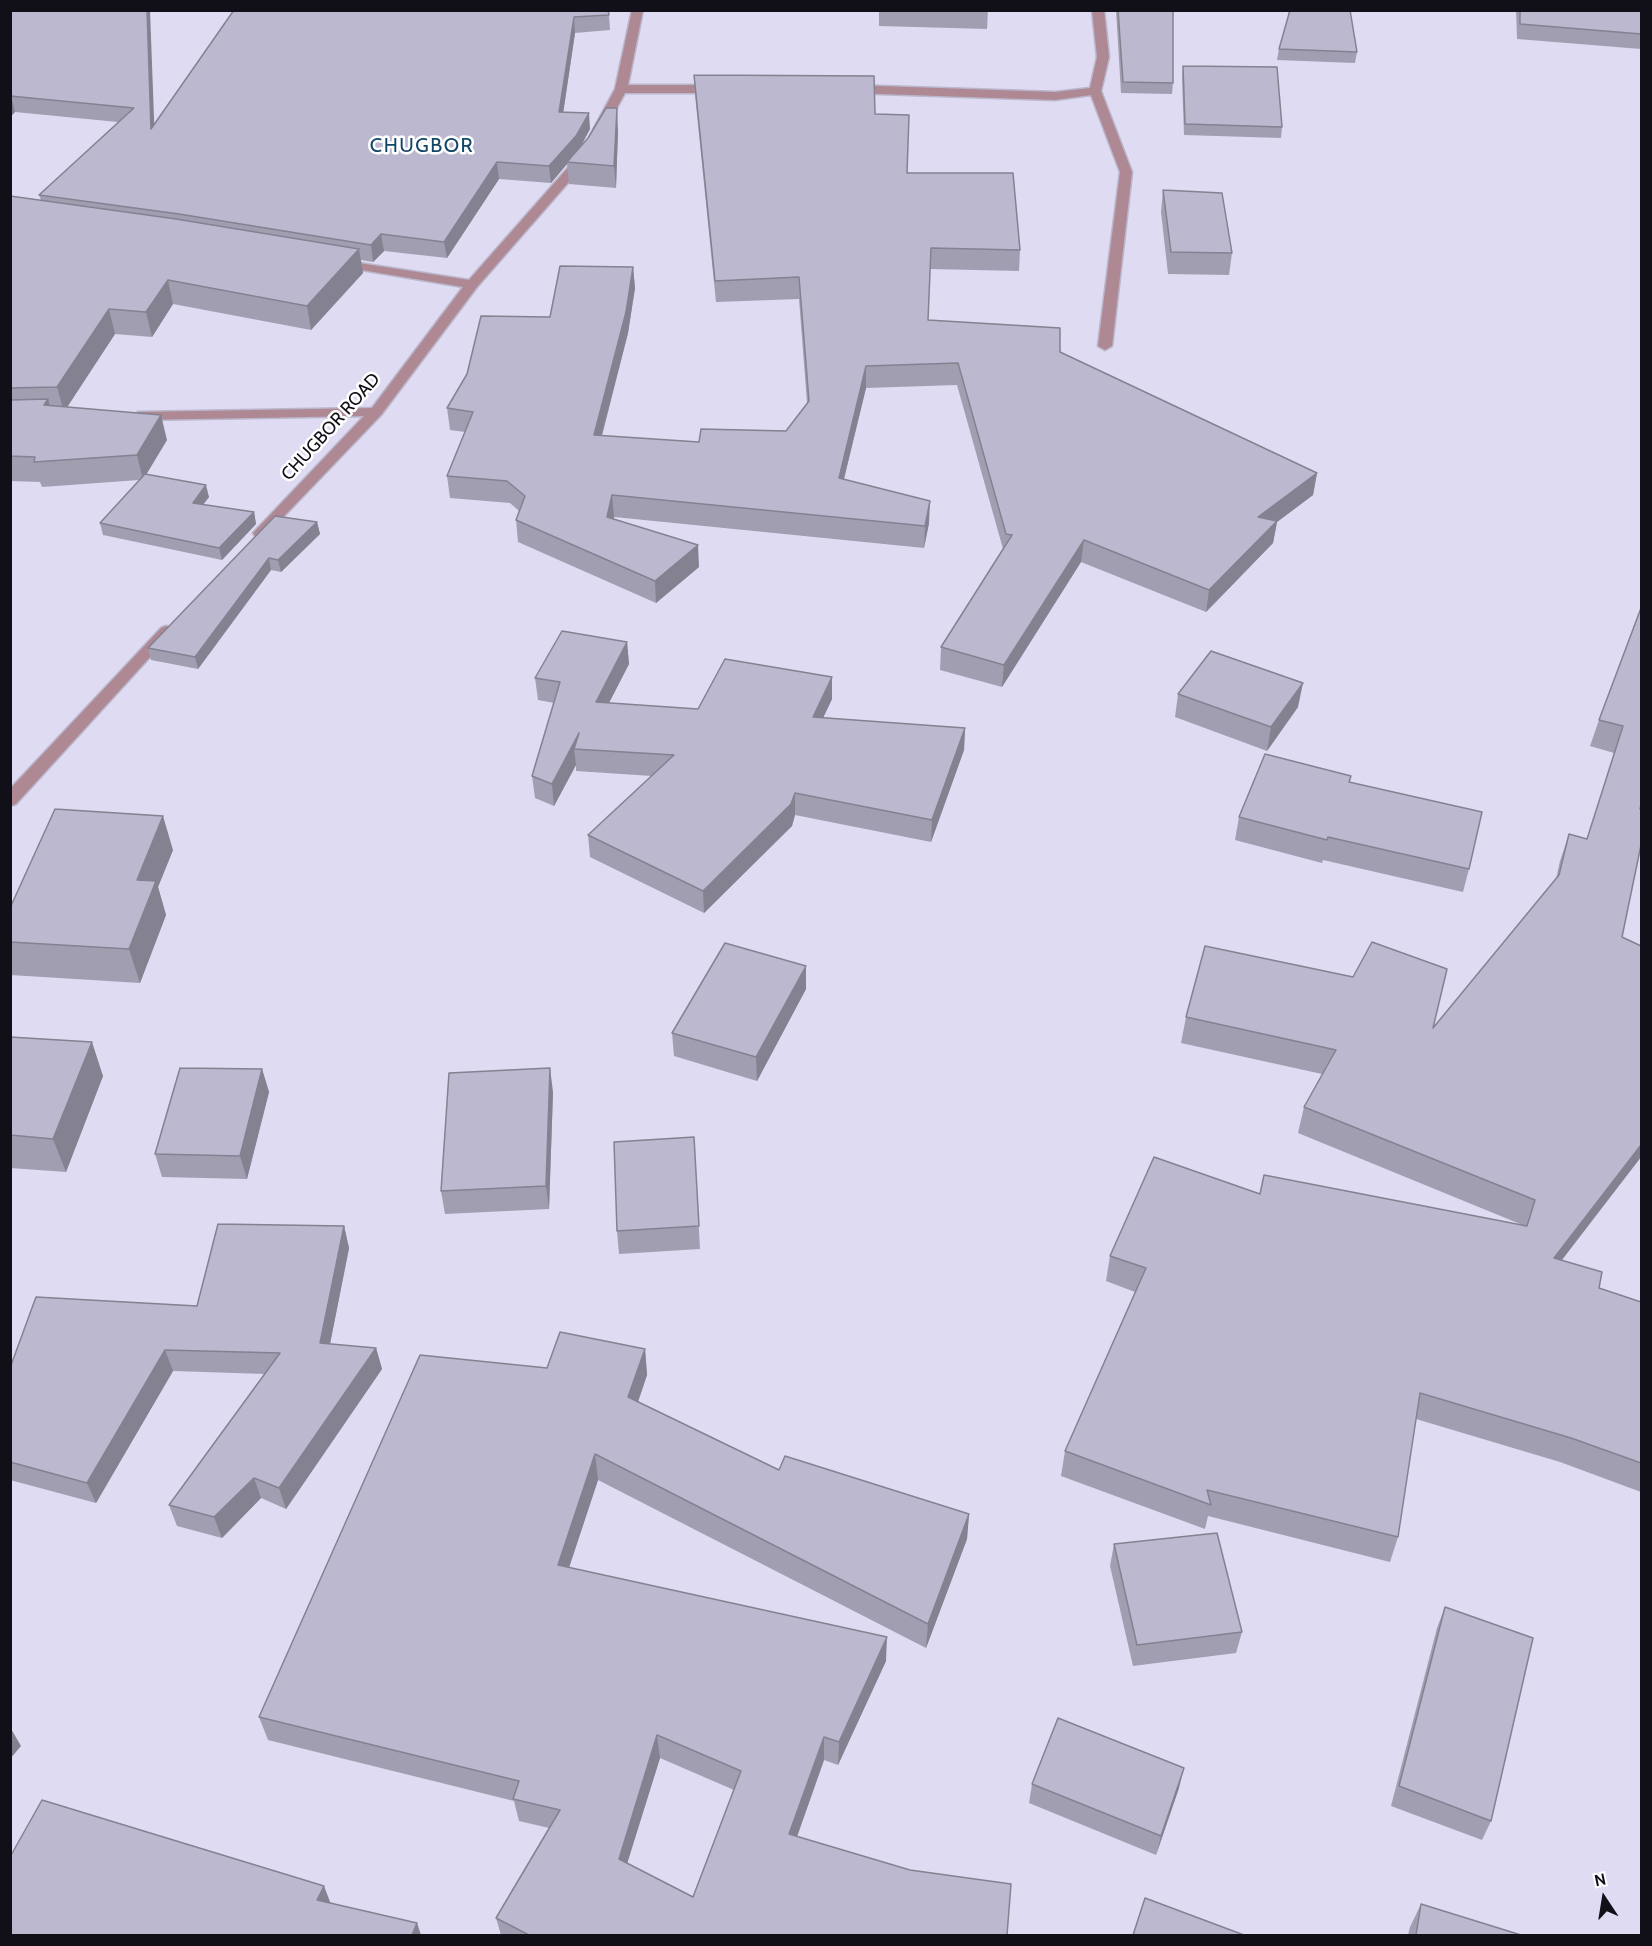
<!DOCTYPE html>
<style>
body{margin:0}
#map{position:relative;width:1652px;height:1946px;overflow:hidden;background:#dfdbf3;font-family:Cabin,sans-serif}
canvas{display:block}
.frame{position:absolute;inset:0;border:12px solid #110f17;pointer-events:none}
.north{position:absolute;left:1574px;top:1868px;width:60px;height:60px;-webkit-text-stroke:4px #fff;paint-order:stroke;rotate:348deg;font-size:16px;font-weight:700;line-height:24px;text-align:center;color:#110f17}
.north::after{content:'';display:block;margin:auto;width:21px;height:27px;background:#110f17;clip-path:polygon(50% 0,100% 100%,50% 72%,0 100%)}
</style>
<div id="map">
<canvas width="1652" height="1946"></canvas>
<div class="frame"></div>
<div class="north">N</div>
</div>
<script>
const ctx = document.querySelector('canvas').getContext('2d');
ctx.lineJoin = 'round';
const poly = rows => new Path2D(rows.map(r => 'M' + r).join(''));
function stroke(path, color, width, dash) { ctx.strokeStyle = color; ctx.lineWidth = width; ctx.lineCap = dash ? 'butt' : 'round'; ctx.setLineDash(dash || []); ctx.stroke(path); }
function fillPath(path, color) { ctx.fillStyle = color; ctx.fill(path, 'evenodd'); }
function write(font, color, halo, rows, align = 'center') {
  ctx.font = font + ' Cabin,sans-serif'; ctx.lineWidth = 5; ctx.setLineDash([]); ctx.textBaseline = 'middle'; ctx.strokeStyle = halo; ctx.fillStyle = color; for (const [text, x, y, turn = 0] of rows) {
    ctx.save(); ctx.translate(x, y); ctx.rotate((+turn || 0) * Math.PI / 180); ctx.textAlign = isNaN(turn) ? turn : align; if (halo) ctx.strokeText(text, 0, 0); ctx.fillText(text, 0, 0); ctx.restore();
  }
}
const street = poly([
 [632,10,643,10,628,85,718,85,724,89,718,93,625,93,603,133,595,133,593,130,615,89,632,10],
 [1092,10,1104,10,1109,57,1101,91,1132,172,1112,346,1105,350,1098,346,1120,172,1091,95,1055,100,851,93,845,89,851,85,1055,92,1090,88,1097,57,1092,10],
 [584,153,588,154,588,160,477,287,381,415,265,536,255,536,253,533,364,416,138,420,131,416,138,412,372,408,463,287,338,266,332,262,333,259,469,280,580,154,584,153],
 [166,626,171,628,174,631,171,634,16,804,10,806,10,789,161,628,166,626]
]);
stroke(street, '#bab6cb', 3);
fillPath(street, '#ae8994');
fillPath(poly([
 [10,10,154,125,234,10,609,15,610,30,575,33,563,112,590,129,580,148,618,130,616,188,569,184,567,164,551,183,499,179,447,258,384,251,373,262,361,260,363,273,311,330,173,304,152,337,115,334,67,407,167,440,146,474,209,497,203,505,254,512,256,524,222,560,103,535,100,523,139,480,42,487,40,482,10,481,10,196,41,200,39,195,118,122,15,112,10,117],
 [879,10,988,10,987,29,879,26],
 [1116,10,1173,10,1173,83,1172,94,1121,93],
 [1516,10,1641,10,1641,49,1517,39],
 [1279,49,1357,52,1355,63,1277,60],
 [1183,66,1282,127,1281,138,1184,135,1182,77],
 [694,75,875,114,907,173,1020,250,1019,271,930,269,928,320,1060,352,1317,473,1313,495,1277,522,1273,543,1206,612,1081,562,1002,687,940,670,941,647,1003,549,957,385,866,388,844,479,929,523,924,548,614,517,613,518,699,567,656,603,518,542,516,520,519,511,510,503,450,498,447,476,465,432,450,430,447,408,550,317,633,267,635,288,628,333,602,436,699,442,786,431,807,403,799,299,716,302,695,95],
 [1163,190,1232,253,1229,275,1168,274,1161,212],
 [317,522,320,534,281,572,271,570,198,669,151,660,148,648],
 [1641,608,1641,806,1622,937,1641,946,1641,1157,1562,1260,1599,1288,1641,1302,1641,1492,1560,1462,1416,1419,1398,1537,1390,1562,1208,1516,1205,1529,1061,1476,1065,1451,1135,1292,1106,1281,1110,1256,1260,1194,1264,1175,1525,1226,1298,1133,1304,1107,1322,1074,1181,1043,1186,1017,1433,1028,1556,879,1560,861,1569,834,1587,839,1614,753,1590,746,1599,720],
 [627,642,629,664,609,703,698,709,832,699,823,718,965,728,964,750,931,842,795,815,792,826,704,913,590,857,588,835,652,776,576,771,576,765,554,806,535,798,532,776,554,703,538,700,535,678],
 [1178,694,1298,707,1267,751,1175,717],
 [1350,783,1469,869,1463,892,1323,860,1322,863,1235,840,1239,817],
 [173,850,158,887,166,915,140,983,10,975,10,908],
 [806,989,757,1081,674,1056,672,1033],
 [10,1037,103,1076,66,1172,10,1168],
 [262,1069,269,1092,247,1179,162,1177,155,1154],
 [553,1092,549,1209,445,1214,441,1191],
 [694,1137,700,1249,619,1254,617,1231],
 [344,1226,349,1248,330,1344,376,1348,382,1369,286,1509,261,1498,222,1538,177,1526,169,1505,265,1374,173,1371,96,1503,10,1480,10,1368,197,1306],
 [645,1349,647,1375,638,1402,779,1470,969,1514,967,1539,926,1648,598,1480,569,1567,886,1661,838,1765,824,1760,797,1837,1007,1935,501,1935,496,1918,549,1828,519,1821,514,1801,268,1740,259,1717,547,1368],
 [660,1758,734,1790,693,1897,627,1863],
 [1114,1544,1242,1632,1236,1653,1133,1666,1110,1566],
 [1445,1607,1491,1821,1482,1840,1391,1806,1437,1628],
 [1032,1784,1179,1788,1156,1855,1029,1803],
 [1421,1904,1521,1935,1408,1935,1410,1927]
]), '#a29eb2');
fillPath(poly([
 [147,10,150,10,155,145,151,129],
 [574,17,575,33,561,128,559,112],
 [10,96,11,96,15,112,10,117],
 [617,108,618,130,616,188,614,166],
 [589,113,590,129,577,153,567,162,567,164,551,183,549,166],
 [497,162,499,179,447,258,444,242],
 [381,234,384,251,373,262,371,245],
 [359,249,363,273,311,330,307,306],
 [633,267,635,288,628,333,596,457,594,435],
 [168,280,173,304,152,337,146,312],
 [109,309,115,334,64,412,57,387],
 [866,366,866,388,839,499,839,478],
 [48,399,55,424,44,405],
 [161,415,167,440,143,480,137,455],
 [1317,473,1313,495,1277,522,1273,543,1206,612,1209,590,1258,517],
 [206,485,209,497,195,515,193,503],
 [612,495,614,517,609,539,607,517],
 [930,501,929,523,924,548,925,526],
 [254,512,256,524,222,560,219,548],
 [317,522,320,534,281,572,278,560],
 [1084,540,1081,562,1002,687,1004,665],
 [698,545,699,567,656,603,655,581],
 [269,558,271,570,198,669,195,657],
 [627,642,629,664,598,724,596,702],
 [832,677,832,699,813,739,813,717],
 [1303,683,1298,707,1267,751,1271,727],
 [965,728,964,750,931,842,932,820],
 [579,733,574,749,576,765,554,806,552,784],
 [795,793,795,815,792,826,704,913,703,891],
 [163,816,173,850,158,887,166,915,140,983,129,949,137,880],
 [806,966,806,989,757,1081,756,1057],
 [92,1042,103,1076,66,1172,53,1139],
 [550,1068,553,1092,549,1209,546,1186],
 [262,1069,269,1092,247,1179,240,1156],
 [1641,1145,1641,1157,1544,1283,1554,1258],
 [344,1226,349,1248,326,1364,320,1343],
 [376,1348,382,1369,286,1509,279,1488],
 [645,1349,647,1375,631,1422,628,1397],
 [165,1350,173,1371,96,1503,87,1483],
 [595,1454,598,1480,562,1589,558,1565],
 [254,1478,261,1498,222,1538,214,1517],
 [969,1514,967,1539,926,1648,928,1624],
 [887,1637,886,1661,838,1765,839,1742],
 [10,1727,21,1746,10,1759],
 [657,1735,660,1758,622,1880,619,1859],
 [824,1737,824,1760,790,1856,789,1834],
 [1184,1768,1179,1788,1156,1855,1161,1836],
 [324,1886,332,1907,317,1900],
 [417,1923,421,1935,412,1935]
]), '#848191');
const building = poly([
 [10,10,147,10,151,129,234,10,608,10,609,15,574,17,559,112,589,113,576,136,549,166,497,162,444,242,381,234,371,245,179,214,39,195,134,108,10,96,10,10],
 [1118,10,1173,10,1173,83,1123,82,1118,10],
 [1290,10,1350,10,1357,52,1279,49,1290,10],
 [1520,10,1641,10,1641,34,1520,24,1520,10],
 [1183,66,1277,67,1282,127,1185,124,1183,66],
 [694,75,874,76,875,114,909,115,907,173,1013,173,1020,250,931,248,928,320,1060,328,1060,352,1317,473,1258,517,1277,521,1209,590,1084,540,1004,665,941,647,1012,535,1006,534,958,363,866,366,839,478,930,501,925,526,612,495,607,517,698,545,655,581,516,520,525,496,507,481,447,476,473,412,447,408,467,374,481,316,550,317,560,266,633,267,626,312,594,435,699,442,701,429,786,431,809,401,799,277,715,281,694,75],
 [606,108,617,108,614,166,567,162,588,138,606,108],
 [1163,190,1222,193,1232,253,1171,252,1163,190],
 [10,196,176,219,359,249,307,306,168,280,146,312,109,309,57,387,10,388,10,196],
 [48,399,44,405,161,415,137,455,34,462,35,457,10,456,10,400,48,399],
 [145,474,206,485,193,503,254,512,219,548,100,523,145,474],
 [275,516,317,522,278,560,269,558,195,657,148,648,275,516],
 [1641,608,1641,805,1640,809,1641,809,1641,845,1622,937,1641,946,1641,1145,1554,1258,1602,1272,1599,1288,1641,1302,1641,1463,1571,1438,1420,1393,1398,1537,1207,1490,1211,1505,1065,1451,1146,1268,1110,1256,1154,1157,1260,1194,1264,1175,1527,1226,1535,1200,1304,1107,1336,1050,1186,1017,1205,946,1353,977,1372,942,1447,969,1433,1028,1559,875,1569,834,1587,839,1623,726,1599,720,1641,608],
 [562,631,627,642,596,702,698,709,725,659,832,677,813,717,965,728,932,820,795,793,791,804,703,891,588,835,674,755,574,749,579,733,552,784,532,776,560,682,535,678,562,631],
 [1211,651,1303,683,1271,727,1178,694,1211,651],
 [1265,754,1351,776,1349,782,1482,812,1469,869,1328,837,1327,840,1239,817,1265,754],
 [55,809,163,816,137,880,156,881,129,949,10,942,10,908,55,809],
 [725,943,806,966,756,1057,672,1033,725,943],
 [10,1037,92,1042,53,1139,10,1135,10,1037],
 [180,1068,262,1069,240,1156,155,1154,180,1068],
 [550,1068,546,1186,441,1191,449,1073,550,1068],
 [694,1137,699,1226,617,1231,614,1142,694,1137],
 [218,1224,344,1226,320,1343,376,1348,279,1488,254,1478,214,1517,169,1505,280,1353,165,1350,87,1483,10,1462,10,1368,36,1297,197,1306,218,1224],
 [560,1332,645,1349,628,1397,779,1470,785,1456,969,1514,928,1624,595,1454,558,1565,887,1637,839,1742,824,1737,789,1834,910,1870,1011,1884,1007,1935,529,1935,496,1918,560,1810,513,1799,519,1781,259,1717,420,1355,547,1368,560,1332],
 [657,1735,741,1771,693,1897,619,1859,657,1735],
 [1217,1533,1242,1632,1137,1645,1114,1544,1217,1533],
 [1445,1607,1533,1638,1491,1821,1399,1786,1445,1607],
 [1058,1718,1184,1768,1161,1836,1032,1784,1058,1718],
 [42,1800,324,1886,317,1900,417,1923,412,1935,10,1935,10,1857,42,1800],
 [1145,1898,1244,1935,1133,1935,1145,1898],
 [1421,1904,1521,1935,1416,1935,1421,1904]
]);
fillPath(building, '#bcb8cf');
stroke(building, '#848191', 1.5);
write('18px', '#110f17', '#fff', [
 ["CHUGBOR ROAD",331,427,-48]
]);
ctx.letterSpacing = '1.5px';
write('20px', '#124568', '#fff', [
 ["CHUGBOR",422,146]
]);
ctx.letterSpacing = '0px';
</script>
